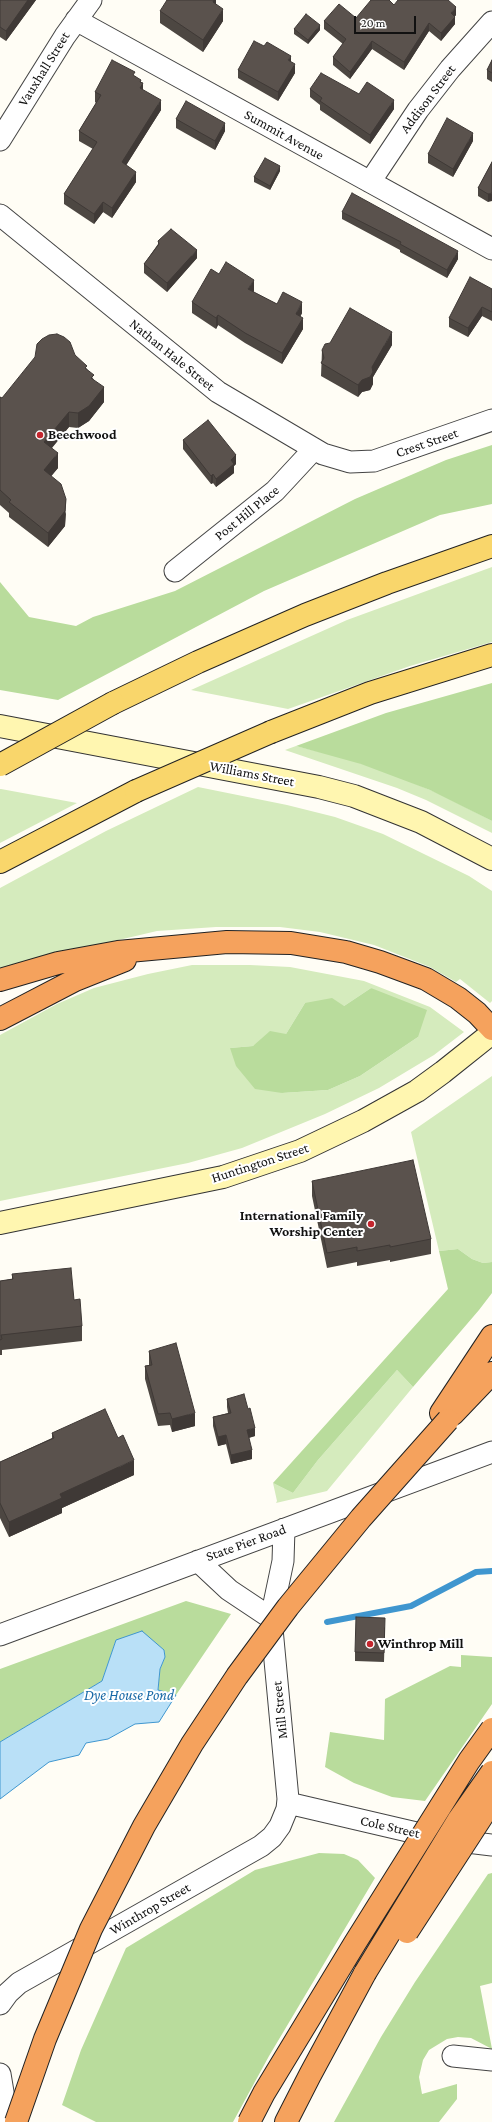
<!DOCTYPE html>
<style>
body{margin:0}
#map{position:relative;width:492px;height:2122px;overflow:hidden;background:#fffdf5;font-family:"Crimson Pro",serif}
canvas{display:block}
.scale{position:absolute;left:354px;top:16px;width:62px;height:18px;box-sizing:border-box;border:2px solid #111;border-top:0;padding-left:5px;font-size:12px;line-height:14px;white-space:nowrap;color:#111;-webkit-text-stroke:3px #fff;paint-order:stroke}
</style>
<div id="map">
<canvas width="492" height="2122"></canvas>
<div class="scale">20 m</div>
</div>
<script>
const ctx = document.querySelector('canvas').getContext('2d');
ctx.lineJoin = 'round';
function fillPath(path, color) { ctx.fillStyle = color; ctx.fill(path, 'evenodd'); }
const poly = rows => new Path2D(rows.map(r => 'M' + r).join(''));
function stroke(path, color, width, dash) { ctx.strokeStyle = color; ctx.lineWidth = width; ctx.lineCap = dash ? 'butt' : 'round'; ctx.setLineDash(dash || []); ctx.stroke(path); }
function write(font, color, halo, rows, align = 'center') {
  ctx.font = font + ' "Crimson Pro",serif'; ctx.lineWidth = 4; ctx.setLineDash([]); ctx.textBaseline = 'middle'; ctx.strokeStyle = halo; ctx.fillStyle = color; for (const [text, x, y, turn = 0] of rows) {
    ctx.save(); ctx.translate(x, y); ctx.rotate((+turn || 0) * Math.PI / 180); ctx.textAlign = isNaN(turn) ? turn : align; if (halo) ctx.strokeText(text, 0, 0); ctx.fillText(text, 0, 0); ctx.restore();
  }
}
fillPath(poly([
 [492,567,492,642,410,666,288,709,191,690,347,620],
 [296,746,344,758,384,771,440,794,492,821,492,833,426,800,397,788,285,750],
 [198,787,287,805,335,817,383,834,469,876,492,891,492,1001,490,1003,460,979,456,982,430,967,374,945,320,932,280,927,216,927,157,931,42,958,0,972,0,888,106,831],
 [0,789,1,789,77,803,0,843],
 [192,965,250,965,290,967,364,981,430,1007,464,1032,434,1055,379,1088,325,1114,242,1148,188,1163,0,1201,0,1035,57,1004,94,988,148,974],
 [371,988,418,1037,360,1076,328,1090,282,1093,230,1048,253,1046,286,1034,305,1003,344,1006],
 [492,1076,492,1262,483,1263,472,1259,458,1249,439,1251,411,1132],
 [397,1370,413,1387,327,1491,276,1503,277,1501,273,1483,293,1493,318,1460]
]), '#d5ebbd');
fillPath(poly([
 [492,445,492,504,440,515,264,591,58,700,0,690,0,582,29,617,76,626,93,617,175,591,355,499,446,460],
 [492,683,492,821,430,790,361,764,296,746,386,713],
 [371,988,427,1010,418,1037,360,1076,328,1090,282,1093,255,1089,236,1066,230,1048,253,1046,270,1031,286,1034,305,1003,332,998,344,1006],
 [458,1249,472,1259,483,1263,492,1262,492,1293,479,1310,413,1387,397,1370,318,1460,293,1493,273,1483,448,1289,439,1251],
 [186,1601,231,1614,176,1695,158,1690,160,1669,165,1657,164,1650,158,1646,116,1640,102,1681,0,1742,0,1669],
 [461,1655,492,1657,492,1704,425,1801,392,1797,354,1783,325,1767,330,1732,384,1740,385,1699,450,1666,461,1667],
 [319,1853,344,1854,358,1860,375,1878,269,2056,233,2122,96,2122,62,2105,81,2050,126,1948,255,1870],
 [492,1873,492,1983,480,1986,492,2049,471,2038,458,2037,447,2039,429,2050,423,2060,419,2077,422,2094,457,2084,457,2099,439,2122,334,2122,381,2037,415,1982,488,1874]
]), '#b9dc9c');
const water = poly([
 [142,1631,164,1650,165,1657,160,1669,158,1690,176,1695,159,1722,135,1724,108,1739,86,1743,79,1755,49,1762,0,1799,0,1742,102,1681,116,1640,142,1631]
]);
fillPath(water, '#b9e0f7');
stroke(water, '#3f96cf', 1);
stroke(poly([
 [327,1622,411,1606,476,1572,492,1571]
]), '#3f96cf', 6);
const street = poly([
 [76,20,492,249],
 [0,140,65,36,91,0],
 [370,182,418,110,450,69,492,22],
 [0,215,218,392,323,454,350,462,374,461,492,420],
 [175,571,275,491,314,449],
 [198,1561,229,1590,271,1618],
 [0,1635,492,1452],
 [288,1803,442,1839,492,1845],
 [0,2004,8,1993,19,1983,261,1846,272,1837,280,1826,287,1809,288,1799,271,1618,283,1561,284,1529],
 [453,2056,492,2060],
 [0,2074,8,2122]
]);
const secondary = poly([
 [0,726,319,787,354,796,421,822,492,859],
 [0,1223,223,1177,300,1151,363,1121,417,1091,443,1072,492,1033]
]);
const primary = poly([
 [113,703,198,662,305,615,387,583,492,546],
 [271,732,370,693,492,655],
 [0,862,136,791]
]);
const highway = poly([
 [0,980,58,963,118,952,227,942,291,943,346,952,380,962,426,979,458,998,477,1013,492,1029],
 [0,1019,75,980,125,960],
 [441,1413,492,1336],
 [453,1414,492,1373],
 [286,2122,310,2075,365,1973]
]);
stroke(street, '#444', 23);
stroke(secondary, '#333', 24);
stroke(primary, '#222', 24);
stroke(highway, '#222', 24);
stroke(street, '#fff', 21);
stroke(secondary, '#fff6b0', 22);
stroke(primary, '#f9d66b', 22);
stroke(highway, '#f5a25d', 22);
const primaryBridge = poly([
 [0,765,113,703],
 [136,791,271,732]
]);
const highwayBridge = poly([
 [407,1932,492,1801],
 [365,1973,459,1819,492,1772],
 [16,2122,45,2039,91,1929,144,1826,192,1744,237,1676,288,1607,361,1518,448,1420],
 [249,2122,264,2093,355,1943,469,1761,492,1729]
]);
stroke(primaryBridge, '#222', 24, []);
stroke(highwayBridge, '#222', 24, []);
stroke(primaryBridge, '#f9d66b', 22);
stroke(highwayBridge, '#f5a25d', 22);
fillPath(poly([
 [0,0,36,0,6,41,0,37],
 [216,0,216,5,223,21,203,52,160,23,160,11],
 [394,5,456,15,455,16,455,24,441,41,429,31,404,70,372,49,350,79,333,65,333,57,343,44,324,29,324,21,356,18],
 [294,29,320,30,308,44,294,34],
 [492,60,492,82,487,79,487,70],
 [291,62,295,73,278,101,238,78,238,70],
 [135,76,141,82,143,90,161,110,126,165,136,182,112,218,103,212,94,224,64,204,64,194,93,149,79,141,79,131,96,103,95,102,95,92],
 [310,89,359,94,394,109,370,144,320,110,320,105,310,97],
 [176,119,225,131,215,150,176,128],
 [473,141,453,177,428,163,428,154],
 [492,162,488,202,478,196,478,188],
 [280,171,270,190,254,182,254,177],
 [342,212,458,259,447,278,400,252,400,250,342,219],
 [158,241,197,258,167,292,144,273,144,264,158,244],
 [219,274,254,291,253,292,277,304,302,313,300,317,303,329,282,364,245,343,218,325,216,329,192,313,192,302],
 [492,289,492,321,482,316,468,337,449,327,449,318],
 [392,345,373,377,373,384,370,390,362,392,358,397,321,376,322,350],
 [75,355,87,369,94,380,104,402,89,421,78,428,69,427,52,448,58,468,51,476,66,514,65,526,48,547,9,517,9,513,0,505,0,397,2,398],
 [183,440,236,464,234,466,234,473,216,487,213,483,211,484,183,449],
 [312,1181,431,1239,431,1254,390,1262,390,1260,357,1266,357,1262,327,1268,312,1196],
 [12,1274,74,1300,82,1326,82,1341,2,1350,2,1355,0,1355,0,1281,12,1279],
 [149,1351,195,1426,172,1432,170,1425,158,1426,145,1379,145,1366,149,1365],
 [227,1399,255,1436,249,1438,252,1459,231,1464,226,1444,218,1446,213,1426,213,1417,228,1413,227,1407],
 [52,1433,134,1475,62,1508,62,1513,9,1537,0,1518,0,1462,52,1438],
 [385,1627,384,1662,355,1661,355,1652]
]), '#4d4742');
fillPath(poly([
 [28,0,36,0,6,41,6,31],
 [214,0,216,0,216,9,213,2],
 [456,7,456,15,451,21,451,13],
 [223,9,223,21,203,52,203,40],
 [455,17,455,24,441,41,441,33],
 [429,23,429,31,404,70,404,62],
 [320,25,320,30,308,44,308,40],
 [372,41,372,49,350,79,350,72],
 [291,56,291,64,288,60],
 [295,64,295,73,278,101,278,92],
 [141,80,141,86,143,83,143,93,140,98,140,82],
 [161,100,161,110,122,172,122,162],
 [394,100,394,109,370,144,370,135],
 [225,123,225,131,215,150,215,141],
 [473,133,473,141,453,177,453,169],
 [280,166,280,171,270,190,270,186],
 [136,172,136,182,112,218,112,208],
 [492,193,492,201,488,202,488,194],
 [103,202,103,212,94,224,94,214],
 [197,250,197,258,167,292,167,283],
 [458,251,458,259,447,278,447,270],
 [254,280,254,291,248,300,248,289],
 [302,302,302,313,296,325,296,314],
 [482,307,482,316,468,337,468,328],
 [218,315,218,325,216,329,216,318],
 [303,318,303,329,282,364,282,353],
 [392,332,392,345,373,377,373,384,370,390,362,392,358,397,358,385,362,380,372,367],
 [104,387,104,402,89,421,78,428,78,413],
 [69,412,69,427,44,457,44,442],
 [58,453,58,468,44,485,44,470],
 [236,455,236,464,234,466,234,473,216,487,216,479,231,460],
 [213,474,213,483,211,484,211,476],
 [66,499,65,526,48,547,48,533],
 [195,1413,195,1426,172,1432,172,1419],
 [255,1428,255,1436,247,1438,247,1430],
 [226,1435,226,1444,218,1446,218,1437],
 [252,1450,252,1459,231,1464,231,1455],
 [134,1460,134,1475,62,1508,62,1513,9,1537,9,1522,60,1494]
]), '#3f3936');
const building = poly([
 [0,0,28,0,6,31,0,27,0,0],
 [167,0,214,0,213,2,223,9,203,40,160,11,167,0],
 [371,0,389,0,394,5,398,0,448,0,456,7,451,13,455,17,441,33,429,23,404,62,372,41,350,72,333,57,346,39,324,21,339,4,356,18,371,0],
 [306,14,320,25,308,40,294,29,306,14],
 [254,41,264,46,267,42,291,56,288,60,295,64,278,92,238,70,254,41],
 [112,60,135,72,133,75,141,80,140,82,143,83,140,88,161,100,122,162,136,172,112,208,103,202,94,214,64,194,97,142,79,131,101,95,95,92,112,60],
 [492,60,492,73,487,70,492,60],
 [321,73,359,94,367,82,394,100,370,135,320,101,322,98,310,89,321,73],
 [186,101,225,123,215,141,176,119,186,101],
 [447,118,473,133,453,169,428,154,447,118],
 [265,158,280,166,270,186,254,177,265,158],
 [492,162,492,193,488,194,478,188,492,162],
 [352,193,458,251,447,270,400,244,401,242,342,212,352,193],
 [171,229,197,250,167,283,144,264,159,244,158,241,171,229],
 [226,262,254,280,248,289,277,304,283,292,302,302,296,314,303,318,282,353,245,333,218,315,216,318,192,302,211,269,219,274,226,262],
 [470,277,492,289,492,312,482,307,468,328,449,318,470,277],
 [350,308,392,332,372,367,373,372,370,377,362,380,358,385,321,363,324,358,322,350,325,344,330,343,350,308],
 [57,334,64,337,70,342,75,355,87,366,85,368,94,375,91,378,104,387,89,406,78,413,69,412,44,442,58,453,44,470,61,484,66,499,65,511,48,533,9,502,11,500,0,490,0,397,2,398,35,357,37,344,42,339,49,335,57,334],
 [208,420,236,455,231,460,234,464,216,479,213,474,211,476,183,440,208,420],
 [413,1160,431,1239,390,1247,390,1245,357,1251,357,1247,327,1253,312,1181,413,1160],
 [71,1268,74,1300,80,1299,82,1326,1,1335,2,1339,0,1340,0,1281,13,1279,12,1274,71,1268],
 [176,1343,195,1413,172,1419,170,1413,158,1414,145,1366,152,1365,149,1351,176,1343],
 [244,1394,248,1409,250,1408,255,1428,247,1430,252,1450,231,1455,226,1435,218,1437,213,1417,231,1413,227,1399,244,1394],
 [105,1409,118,1438,123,1435,134,1460,60,1494,62,1498,9,1522,0,1503,0,1462,54,1438,52,1433,105,1409],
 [356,1617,385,1618,384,1653,355,1652,356,1617]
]);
fillPath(building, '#5a524d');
stroke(building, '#3f3936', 1);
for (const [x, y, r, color] of [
 [40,435,4,"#c4262e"],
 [371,1224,4,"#c4262e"],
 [370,1644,4,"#c4262e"]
]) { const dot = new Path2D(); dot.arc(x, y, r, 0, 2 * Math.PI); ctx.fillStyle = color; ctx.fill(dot); stroke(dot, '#fff', 1.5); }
write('14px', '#111', '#fff', [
 ["Vauxhall Street",44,69,-58],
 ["Addison Street",428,99,-53],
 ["Summit Avenue",284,135,29],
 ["Nathan Hale Street",172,355,39],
 ["Crest Street",427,443,-19],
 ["Post Hill Place",247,513,-39],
 ["Williams Street",252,774,11],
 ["Huntington Street",260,1163,-18],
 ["State Pier Road",246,1543,-20],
 ["Mill Street",280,1710,-96],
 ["Cole Street",390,1827,13],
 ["Winthrop Street",150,1909,-30]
]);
write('bold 14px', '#111', '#fff', [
 ["Beechwood",48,435],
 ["International Family",363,1216,"right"],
 ["Worship Center",363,1232,"right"],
 ["Winthrop Mill",378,1644]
], 'left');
write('italic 15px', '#1768a6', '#fff', [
 ["Dye House Pond",129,1695]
]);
</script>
